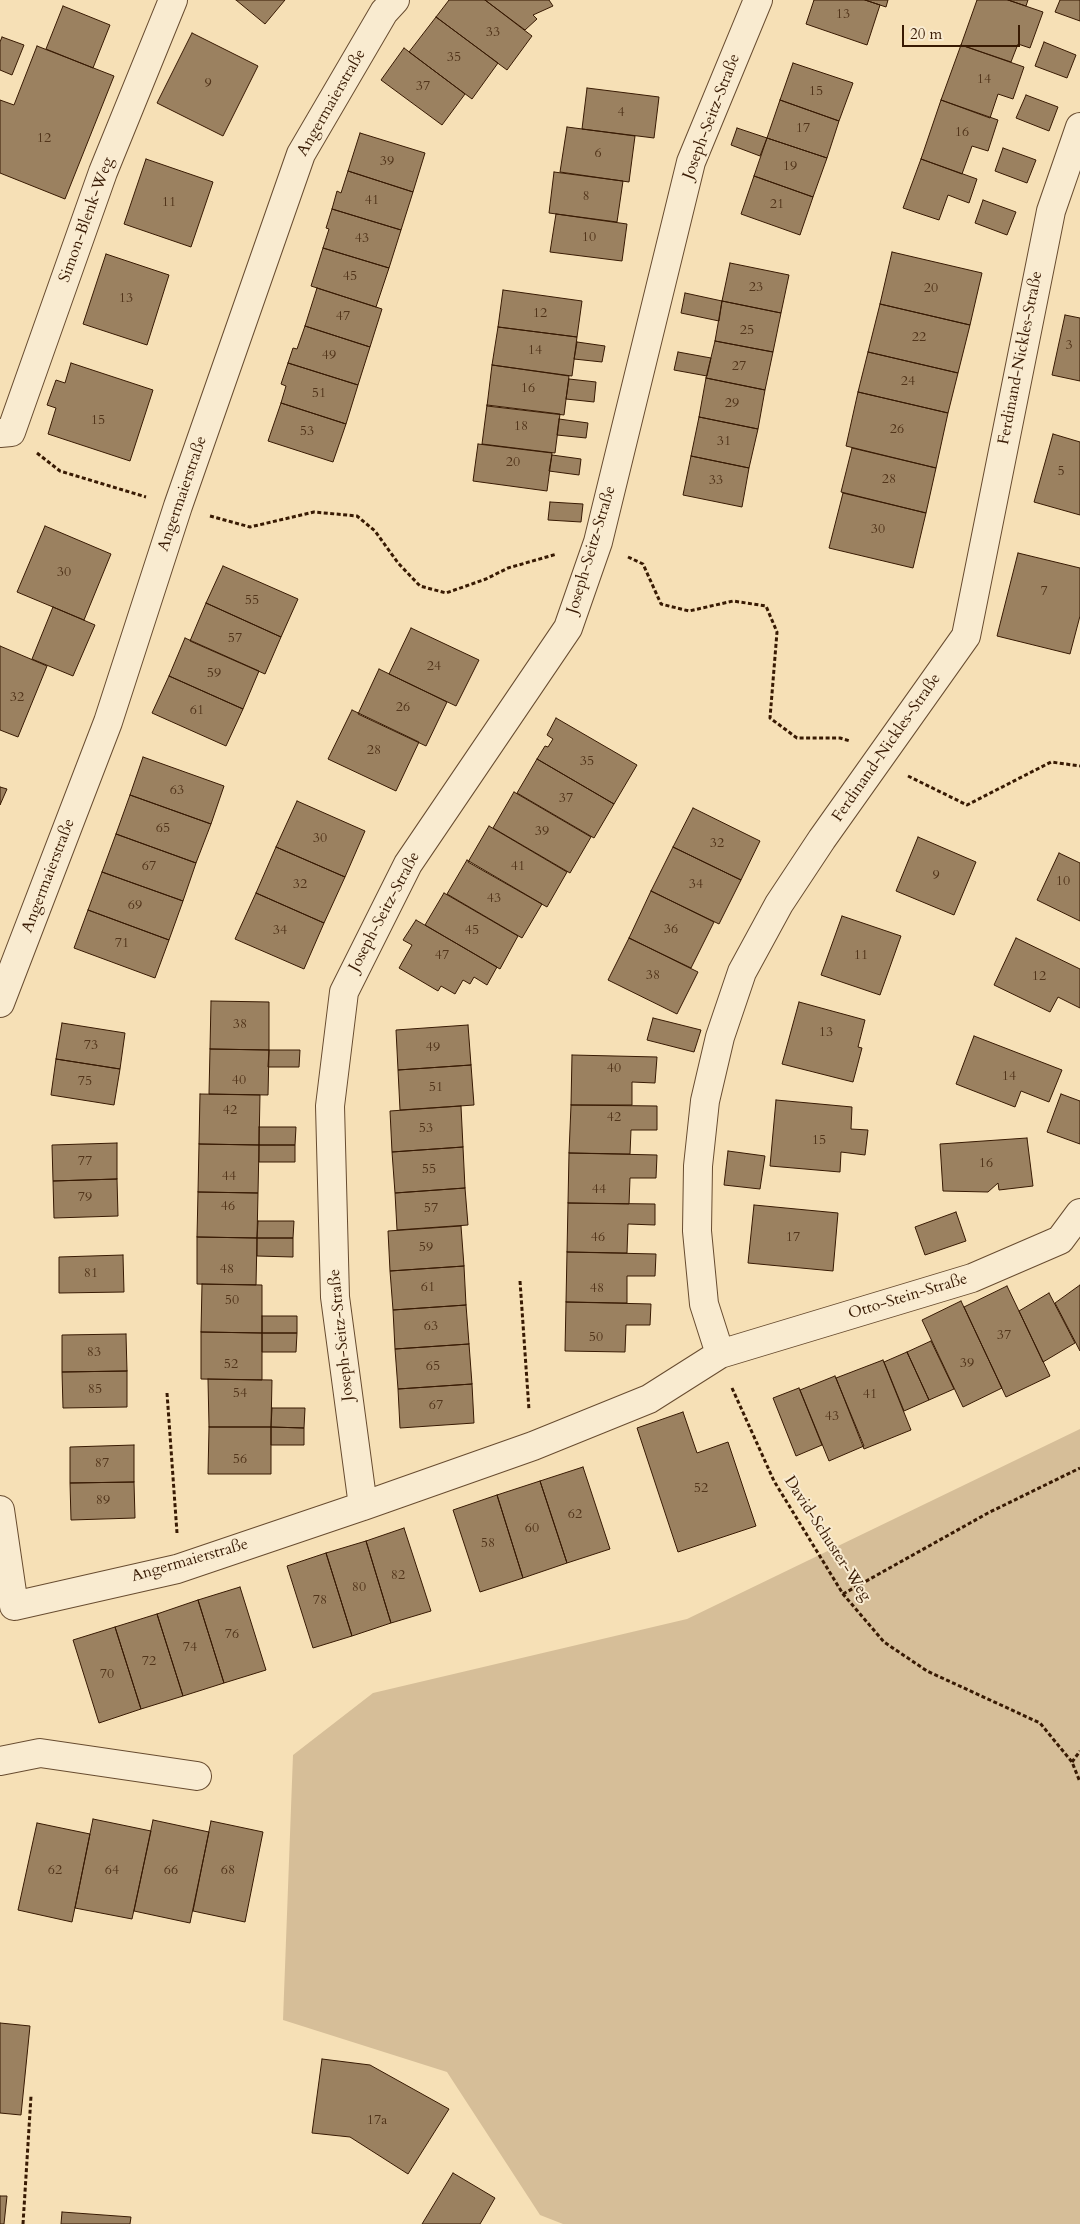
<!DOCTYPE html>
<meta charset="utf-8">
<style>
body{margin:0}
#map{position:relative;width:1080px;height:2224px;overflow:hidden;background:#f6e0b6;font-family:Cardo,serif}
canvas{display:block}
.scale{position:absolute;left:902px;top:25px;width:118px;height:22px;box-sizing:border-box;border:2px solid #381a03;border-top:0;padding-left:6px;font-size:15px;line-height:18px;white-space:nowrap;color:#381a03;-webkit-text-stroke:4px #f9ebd0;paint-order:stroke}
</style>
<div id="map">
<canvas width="1080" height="2224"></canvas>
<div class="scale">20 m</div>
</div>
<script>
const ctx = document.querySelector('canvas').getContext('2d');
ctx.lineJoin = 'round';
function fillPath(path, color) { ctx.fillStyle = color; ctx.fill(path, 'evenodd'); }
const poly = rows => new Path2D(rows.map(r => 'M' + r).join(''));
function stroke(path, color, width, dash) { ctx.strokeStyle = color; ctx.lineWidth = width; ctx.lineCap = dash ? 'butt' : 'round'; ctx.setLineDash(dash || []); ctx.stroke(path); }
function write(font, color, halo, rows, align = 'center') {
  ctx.font = font + ' Cardo,serif'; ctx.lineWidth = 4; ctx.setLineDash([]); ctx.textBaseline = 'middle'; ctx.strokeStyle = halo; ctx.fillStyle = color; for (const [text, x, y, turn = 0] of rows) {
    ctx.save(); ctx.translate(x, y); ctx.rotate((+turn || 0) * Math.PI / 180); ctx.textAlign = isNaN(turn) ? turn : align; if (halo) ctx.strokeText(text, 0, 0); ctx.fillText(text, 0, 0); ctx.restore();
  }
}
fillPath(poly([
 [1080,1429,1080,2224,563,2224,540,2215,447,2072,283,2020,293,1755,373,1693,687,1619]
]), '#d6be98');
const building = poly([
 [236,0,285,0,265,24,236,0],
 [449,0,485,0,532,36,507,70,436,17,449,0],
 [485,0,549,0,553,6,533,15,537,19,525,30,485,0],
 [814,0,865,0,880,5,867,45,806,24,814,0],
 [865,0,888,0,886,7,865,0],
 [977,0,1008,0,1043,12,1030,48,1018,44,1011,62,961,45,977,0],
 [1008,0,1028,0,1026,6,1008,0],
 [1060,0,1080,0,1080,21,1055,12,1060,0],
 [63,6,110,25,93,68,46,49,63,6],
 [436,17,498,63,472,99,409,52,436,17],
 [192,33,258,66,223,136,157,103,192,33],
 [2,37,24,45,12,75,0,70,0,42,2,37],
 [1044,42,1076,55,1067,78,1035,66,1044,42],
 [961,45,1024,67,1013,99,998,94,990,118,941,100,961,45],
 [37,46,114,76,65,199,0,173,0,100,14,105,37,46],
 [404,48,465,94,442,125,381,80,404,48],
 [793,63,853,83,839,121,780,100,793,63],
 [587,88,659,97,654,138,582,129,587,88],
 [1026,95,1058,107,1049,131,1016,118,1026,95],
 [780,100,839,121,827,158,767,138,780,100],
 [941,100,998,120,988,151,972,146,962,174,921,159,941,100],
 [567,127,635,136,629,182,560,172,567,127],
 [737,128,767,138,760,156,731,145,737,128],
 [360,133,425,153,413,192,348,171,360,133],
 [767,138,827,158,813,197,754,176,767,138],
 [1003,148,1036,160,1027,183,995,171,1003,148],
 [146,159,213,182,191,247,124,224,146,159],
 [921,159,977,179,969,203,948,195,939,220,903,208,921,159],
 [348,171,413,192,401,230,332,209,337,191,341,193,348,171],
 [554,172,623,181,617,222,549,213,554,172],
 [754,176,813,197,800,235,741,214,754,176],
 [983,200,1016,212,1007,235,975,223,983,200],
 [332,209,401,230,389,268,323,248,329,229,326,228,332,209],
 [556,214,627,224,622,261,550,252,556,214],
 [323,248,389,268,376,307,311,286,323,248],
 [892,252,982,273,970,325,880,304,892,252],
 [106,254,169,275,147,345,83,324,106,254],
 [730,263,789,275,781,313,722,301,730,263],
 [317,288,382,309,370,347,305,326,317,288],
 [503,290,582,301,577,337,498,327,503,290],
 [685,293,722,301,719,321,681,313,685,293],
 [722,301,781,313,773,352,715,341,722,301],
 [880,304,970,325,958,373,868,352,880,304],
 [1065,315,1080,318,1080,381,1052,375,1065,315],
 [305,326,370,347,358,385,288,363,293,348,297,349,305,326],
 [498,327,577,337,572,376,492,365,498,327],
 [715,341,773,352,765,390,706,378,715,341],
 [577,342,605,346,602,362,574,359,577,342],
 [678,352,711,358,707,376,674,370,678,352],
 [868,352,958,373,948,413,858,392,868,352],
 [71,363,153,390,130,461,48,434,56,408,47,405,56,380,65,383,71,363],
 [288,363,358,385,346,424,281,403,286,386,281,384,288,363],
 [492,365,569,376,564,415,487,406,492,365],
 [706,378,765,390,758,429,699,417,706,378],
 [569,379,596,382,594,402,566,399,569,379],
 [858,392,948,413,936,468,846,446,858,392],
 [281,403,346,424,333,462,268,441,281,403],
 [487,405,560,414,555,453,482,444,487,405],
 [699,417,758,429,749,468,691,456,699,417],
 [559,419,588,423,586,438,557,435,559,419],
 [1053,434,1080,442,1080,515,1034,502,1053,434],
 [478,444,552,453,547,491,473,481,478,444],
 [852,448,936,468,926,513,841,492,852,448],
 [552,455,581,459,579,475,549,471,552,455],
 [691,456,749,468,742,507,683,495,691,456],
 [843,493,926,513,913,568,829,548,843,493],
 [550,502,583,504,581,522,548,520,550,502],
 [45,526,111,554,84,620,17,592,45,526],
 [1018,553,1080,568,1080,616,1070,654,997,636,1018,553],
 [223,566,298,599,281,637,206,603,223,566],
 [206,603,281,637,265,674,190,641,206,603],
 [53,607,95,625,73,676,32,659,53,607],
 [411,628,479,660,456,706,389,674,411,628],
 [185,638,259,671,243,709,169,676,185,638],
 [0,646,47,666,18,737,0,730,0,646],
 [379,669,447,702,426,746,358,714,379,669],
 [169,676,243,709,226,746,152,713,169,676],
 [352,710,419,742,396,791,328,759,352,710],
 [556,718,637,765,614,804,537,759,545,746,548,747,553,739,547,735,556,718],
 [143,757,224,786,211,824,130,795,143,757],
 [537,759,614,804,594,838,517,793,537,759],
 [0,787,7,789,0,805,0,787],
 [514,792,591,837,570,873,493,828,514,792],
 [130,795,211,824,196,863,116,834,130,795],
 [297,801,365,831,345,877,276,847,297,801],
 [693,808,760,841,741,880,673,847,693,808],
 [489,826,567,872,547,907,468,862,489,826],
 [116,834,196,863,183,901,102,872,116,834],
 [918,837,976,862,954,915,896,891,918,837],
 [276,847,345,877,324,923,256,893,276,847],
 [673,847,741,880,719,924,651,891,673,847],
 [1059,853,1080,863,1080,921,1037,900,1059,853],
 [467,860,542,904,522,938,447,894,467,860],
 [102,872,183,901,169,940,88,910,102,872],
 [651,891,714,922,691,968,629,938,651,891],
 [256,893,324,923,304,969,235,939,256,893],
 [444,893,518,936,500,969,425,925,444,893],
 [88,910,169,940,155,978,74,948,88,910],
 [842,916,901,936,880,995,821,975,842,916],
 [416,920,497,967,487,985,474,977,470,984,463,980,455,994,441,986,438,991,399,968,412,945,403,940,416,920],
 [629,938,698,972,677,1014,608,980,629,938],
 [1016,938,1080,969,1080,1008,1058,997,1050,1012,994,985,1016,938],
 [211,1001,269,1002,269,1050,210,1049,211,1001],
 [799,1002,865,1020,858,1047,862,1048,853,1082,782,1064,799,1002],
 [653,1018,701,1030,694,1052,647,1040,653,1018],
 [62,1023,125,1033,120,1069,56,1059,62,1023],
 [468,1025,471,1065,398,1070,396,1030,468,1025],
 [974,1036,1062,1070,1049,1102,1021,1091,1015,1107,956,1084,974,1036],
 [210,1049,269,1050,268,1095,209,1094,210,1049],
 [269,1050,300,1050,299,1067,268,1067,269,1050],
 [572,1055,657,1057,655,1083,632,1082,632,1105,571,1105,572,1055],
 [56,1059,120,1069,114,1105,51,1095,56,1059],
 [471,1065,474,1105,400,1110,398,1070,471,1065],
 [200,1094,260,1095,259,1145,199,1144,200,1094],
 [1061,1094,1080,1101,1080,1144,1047,1132,1061,1094],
 [776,1100,852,1107,851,1129,868,1130,865,1155,841,1152,840,1172,770,1166,776,1100],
 [571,1105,657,1106,657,1130,631,1130,630,1154,569,1153,571,1105],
 [461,1106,463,1147,392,1152,390,1111,461,1106],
 [259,1127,296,1127,295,1145,259,1145,259,1127],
 [1027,1138,1033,1186,999,1190,998,1183,988,1192,943,1191,940,1144,1027,1138],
 [117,1143,117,1179,53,1181,52,1145,117,1143],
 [199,1144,259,1145,258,1193,198,1192,199,1144],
 [259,1145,295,1145,295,1162,259,1162,259,1145],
 [463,1147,465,1188,395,1193,392,1152,463,1147],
 [728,1151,765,1156,760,1189,724,1185,728,1151],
 [569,1153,657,1155,656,1178,630,1178,629,1204,568,1203,569,1153],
 [117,1179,118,1216,54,1218,53,1181,117,1179],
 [465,1188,468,1225,397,1230,395,1193,465,1188],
 [198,1192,258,1193,257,1238,197,1237,198,1192],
 [568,1203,655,1204,655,1225,628,1224,627,1253,567,1252,568,1203],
 [754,1205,838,1213,833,1271,748,1263,754,1205],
 [956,1212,966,1241,925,1255,915,1227,956,1212],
 [258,1221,294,1221,293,1238,257,1238,258,1221],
 [461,1226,464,1266,390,1271,388,1231,461,1226],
 [197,1237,257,1238,256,1285,197,1284,197,1237],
 [257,1238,293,1238,293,1257,257,1256,257,1238],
 [567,1252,656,1254,655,1276,627,1276,627,1303,566,1302,567,1252],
 [123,1255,124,1292,59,1293,59,1257,123,1255],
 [464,1266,466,1305,393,1310,390,1271,464,1266],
 [202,1284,262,1285,262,1333,201,1332,202,1284],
 [1080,1285,1080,1351,1055,1303,1080,1285],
 [1007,1286,1050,1376,1006,1397,964,1307,1007,1286],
 [1049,1293,1075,1343,1043,1362,1019,1311,1049,1293],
 [961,1301,1002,1388,963,1407,922,1320,961,1301],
 [566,1302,651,1304,650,1325,626,1325,625,1352,565,1351,566,1302],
 [466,1305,469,1344,395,1349,393,1310,466,1305],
 [262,1316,297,1316,297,1333,262,1333,262,1316],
 [201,1332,262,1333,262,1380,201,1379,201,1332],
 [262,1333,297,1333,296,1352,262,1352,262,1333],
 [126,1334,127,1371,62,1372,62,1335,126,1334],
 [931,1341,954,1389,929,1400,907,1352,931,1341],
 [469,1344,472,1384,398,1389,395,1349,469,1344],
 [907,1352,929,1400,904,1411,884,1362,907,1352],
 [883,1360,911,1430,864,1449,836,1378,883,1360],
 [127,1371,127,1407,63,1408,62,1372,127,1371],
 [835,1376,864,1446,829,1461,800,1390,835,1376],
 [208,1379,272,1380,271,1427,209,1427,208,1379],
 [472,1384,474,1423,400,1428,398,1389,472,1384],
 [799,1388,822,1445,796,1456,773,1398,799,1388],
 [272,1408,305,1408,304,1428,271,1427,272,1408],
 [683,1412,697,1453,728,1442,756,1526,678,1552,637,1428,683,1412],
 [209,1427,271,1427,271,1474,208,1474,209,1427],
 [271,1427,304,1428,304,1445,271,1445,271,1427],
 [134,1445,134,1482,70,1483,70,1447,134,1445],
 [583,1467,610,1549,567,1563,540,1481,583,1467],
 [540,1481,567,1563,523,1578,497,1495,540,1481],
 [134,1482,135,1518,71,1520,70,1483,134,1482],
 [497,1495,523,1578,480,1592,453,1510,497,1495],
 [404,1528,431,1611,391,1623,366,1541,404,1528],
 [366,1541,391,1623,352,1636,326,1553,366,1541],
 [326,1553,352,1636,313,1648,287,1566,326,1553],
 [240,1587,266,1670,224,1683,198,1600,240,1587],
 [198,1600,224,1683,183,1696,157,1614,198,1600],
 [157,1614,183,1696,141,1709,115,1627,157,1614],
 [115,1627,141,1709,99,1723,73,1640,115,1627],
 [93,1819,151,1831,132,1919,75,1908,93,1819],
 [153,1820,209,1832,190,1923,134,1911,153,1820],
 [211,1821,263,1832,245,1922,193,1911,211,1821],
 [37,1823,90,1834,72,1922,18,1910,37,1823],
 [0,2023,30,2026,21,2115,0,2113,0,2023],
 [322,2059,370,2065,449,2109,408,2174,350,2137,312,2133,322,2059],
 [453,2173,495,2198,480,2224,422,2224,453,2173],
 [0,2196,7,2196,4,2224,0,2224,0,2196],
 [62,2212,131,2217,130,2224,61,2224,62,2212]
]);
fillPath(building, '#9b8160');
stroke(building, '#381a03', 1);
const minor = poly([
 [758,0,691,162,598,542,568,628,408,864,344,992,330,1106,335,1297,363,1506,533,1446,649,1399,720,1354,972,1278,1060,1240,1080,1213],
 [0,433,11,432,103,172,173,0],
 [0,1003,108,722,178,506,301,154,384,12,395,0],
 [720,1354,704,1304,697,1231,698,1166,705,1101,720,1037,742,972,779,904,822,839,966,636,1051,211,1080,127],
 [0,1510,14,1606,177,1569,363,1506],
 [0,1761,40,1753,197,1776]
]);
stroke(minor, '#684c30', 30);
stroke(poly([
 [37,453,60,471,146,497],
 [210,516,250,527,314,512,357,516,375,531,398,563,420,586,446,593,486,579,508,568,557,554],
 [628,557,643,564,661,604,689,611,733,601,766,606,777,632,770,718,797,738,840,738,850,741],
 [908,776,967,805,1051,762,1080,766],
 [520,1281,529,1410],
 [732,1388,774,1481,843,1594,884,1642,927,1671,1040,1723,1072,1762,1080,1782],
 [167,1393,177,1533],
 [843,1594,988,1513,1080,1468],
 [1072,1762,1080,1751],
 [23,2224,31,2096]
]), '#381a03', 3, [4, 2.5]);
stroke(minor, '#f9ebd0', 28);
write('14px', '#51341a', null, [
 ["13",843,15],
 ["33",493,33],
 ["35",454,58],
 ["14",984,80],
 ["9",208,84],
 ["37",423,87],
 ["15",816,92],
 ["4",621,113],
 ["17",803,129],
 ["16",962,133],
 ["12",44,139],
 ["6",598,154],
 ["39",387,162],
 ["19",790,167],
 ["8",586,197],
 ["41",372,201],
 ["11",169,203],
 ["21",777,205],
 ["10",589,238],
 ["43",362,239],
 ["45",350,277],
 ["23",756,288],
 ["20",931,289],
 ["13",126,299],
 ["12",540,314],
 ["47",343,317],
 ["25",747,331],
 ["22",919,338],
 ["3",1069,346],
 ["14",535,351],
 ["49",329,356],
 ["27",739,367],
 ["24",908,382],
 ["16",528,389],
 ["51",319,394],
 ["29",732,404],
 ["15",98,421],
 ["18",521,427],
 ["26",897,430],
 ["53",307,432],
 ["31",724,442],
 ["20",513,463],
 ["5",1061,472],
 ["28",889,480],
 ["33",716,481],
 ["30",878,530],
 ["30",64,573],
 ["7",1044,592],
 ["55",252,601],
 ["57",235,639],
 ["24",434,667],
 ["59",214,674],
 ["32",17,698],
 ["26",403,708],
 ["61",197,711],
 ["28",374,751],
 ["35",587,762],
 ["63",177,791],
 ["37",566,799],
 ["65",163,829],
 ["39",542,832],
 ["30",320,839],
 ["32",717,844],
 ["67",149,867],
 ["41",518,867],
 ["9",936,876],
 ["10",1063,882],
 ["32",300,885],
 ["34",696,885],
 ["43",494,899],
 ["69",135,906],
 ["36",671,930],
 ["34",280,931],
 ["45",472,931],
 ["71",122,944],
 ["47",442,956],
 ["11",861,956],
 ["38",653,976],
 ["12",1039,977],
 ["38",240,1025],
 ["13",826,1033],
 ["73",91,1046],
 ["49",433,1048],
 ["40",614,1069],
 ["14",1009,1077],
 ["40",239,1081],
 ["75",85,1082],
 ["51",436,1088],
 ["42",230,1111],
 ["42",614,1118],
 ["53",426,1129],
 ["15",819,1141],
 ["77",85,1162],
 ["16",986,1164],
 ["55",429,1170],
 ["44",229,1177],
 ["44",599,1190],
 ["79",85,1198],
 ["46",228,1207],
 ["57",431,1209],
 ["46",598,1238],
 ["17",793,1238],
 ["59",426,1248],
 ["48",227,1270],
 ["81",91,1274],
 ["61",428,1288],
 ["48",597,1289],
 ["50",232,1301],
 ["63",431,1327],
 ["37",1004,1336],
 ["50",596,1338],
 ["83",94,1353],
 ["39",967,1364],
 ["52",231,1365],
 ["65",433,1367],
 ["85",95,1390],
 ["54",240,1394],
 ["41",870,1395],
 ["67",436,1406],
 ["43",832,1417],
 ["56",240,1460],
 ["87",102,1464],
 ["52",701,1489],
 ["89",103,1501],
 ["62",575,1515],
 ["60",532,1529],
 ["58",488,1544],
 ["82",398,1576],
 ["80",359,1588],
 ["78",320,1601],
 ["76",232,1635],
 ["74",190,1648],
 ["72",149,1662],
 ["70",107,1675],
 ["62",55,1871],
 ["64",112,1871],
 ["66",171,1871],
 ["68",228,1871],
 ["17a",377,2121]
]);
write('16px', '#381a03', '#f9ebd0', [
 ["Angermaierstraße",332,103,-60],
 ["Joseph-Seitz-Straße",712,117,-69],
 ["Simon-Blenk-Weg",87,220,-70],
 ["Ferdinand-Nickles-Straße",1021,358,-79],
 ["Angermaierstraße",183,494,-71],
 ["Joseph-Seitz-Straße",592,550,-73],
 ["Ferdinand-Nickles-Straße",887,748,-55],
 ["Angermaierstraße",49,876,-69],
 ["Joseph-Seitz-Straße",385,912,-62],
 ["Otto-Stein-Straße",908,1297,-17],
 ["Joseph-Seitz-Straße",342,1335,-96],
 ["David-Schuster-Weg",827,1539,57],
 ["Angermaierstraße",190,1561,-16]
]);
</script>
